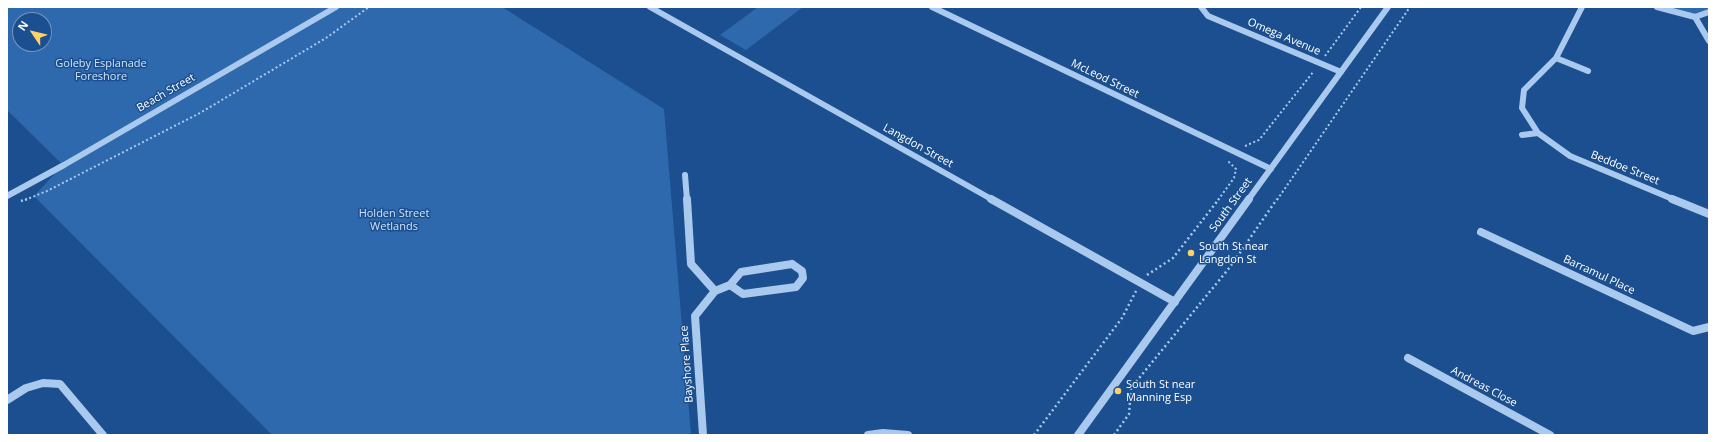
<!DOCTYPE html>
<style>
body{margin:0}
#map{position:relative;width:1716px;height:442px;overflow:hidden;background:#1b4f8f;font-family:"Open Sans",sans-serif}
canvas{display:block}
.frame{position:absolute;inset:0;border:8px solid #fff;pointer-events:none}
.north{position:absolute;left:12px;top:12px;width:40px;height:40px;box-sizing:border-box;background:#1b4f8f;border:1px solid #7695bc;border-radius:50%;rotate:305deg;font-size:11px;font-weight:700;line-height:16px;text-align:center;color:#fff}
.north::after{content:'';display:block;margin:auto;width:14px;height:18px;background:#ffd166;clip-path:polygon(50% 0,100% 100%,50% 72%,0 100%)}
</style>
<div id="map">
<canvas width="1716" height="442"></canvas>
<div class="frame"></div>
<div class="north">N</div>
</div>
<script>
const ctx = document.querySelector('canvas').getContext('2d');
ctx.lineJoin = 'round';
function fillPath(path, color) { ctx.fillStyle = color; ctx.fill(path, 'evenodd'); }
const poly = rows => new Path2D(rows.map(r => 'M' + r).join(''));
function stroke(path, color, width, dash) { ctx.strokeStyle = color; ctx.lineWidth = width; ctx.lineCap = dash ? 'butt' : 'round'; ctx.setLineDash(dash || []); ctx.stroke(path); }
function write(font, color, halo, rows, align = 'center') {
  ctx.font = font + ' "Open Sans",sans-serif'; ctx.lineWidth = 3; ctx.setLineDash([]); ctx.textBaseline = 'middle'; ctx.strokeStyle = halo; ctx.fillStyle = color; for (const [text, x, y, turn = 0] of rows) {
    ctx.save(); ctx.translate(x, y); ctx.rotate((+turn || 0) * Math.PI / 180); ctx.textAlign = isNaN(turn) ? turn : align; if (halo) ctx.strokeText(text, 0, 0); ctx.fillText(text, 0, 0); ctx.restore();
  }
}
fillPath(poly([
 [7,7,502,7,664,109,691,435,272,435,34,196,63,165,7,110,7,40,9,39,7,37],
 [20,20,44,20,44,44,20,44],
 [758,7,803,7,746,50,720,35],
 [1657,7,1709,7,1709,12,1695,17]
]), '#2e69ad');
stroke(poly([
 [1325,56,1361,7],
 [1245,146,1259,140,1314,71],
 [25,200,47,191,200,113,326,38,369,7],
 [1218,200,1234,178,1236,169,1229,162,1230,160],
 [1277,200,1410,7]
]), '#a9c9ee', 2, [2, 2.5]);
stroke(poly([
 [21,201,27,199],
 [1147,275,1173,258,1219,199],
 [1034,435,1122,318,1136,291],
 [1114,435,1129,414,1131,388,1230,267,1277,199]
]), '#a9c9ee', 2.5, [2, 3]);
stroke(poly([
 [650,7,993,200],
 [932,7,1271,169],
 [1201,7,1208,16,1341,72],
 [1582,7,1556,58,1524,90,1522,108,1538,133,1570,156,1675,200],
 [1657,7,1695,17,1709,12],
 [1695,17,1709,41],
 [1556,58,1588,71],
 [1522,135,1538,133],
 [685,175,687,200],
 [7,196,64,165,336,7],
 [1248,200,1388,7]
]), '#a9c9ee', 6);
stroke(poly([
 [687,199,691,264,715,291],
 [991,199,1175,302],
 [1672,199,1709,214],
 [1481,232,1693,331,1709,327],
 [792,264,802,271,803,278,796,287,743,294,730,285,741,272,792,264],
 [1408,358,1550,435],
 [7,400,26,388,43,383,60,384,103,435],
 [703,435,695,316,715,291,730,285],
 [868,435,883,433,908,435],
 [1078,435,1249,199]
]), '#a9c9ee', 8);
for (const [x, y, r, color] of [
 [1191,253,4,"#ffd166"],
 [1118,391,4,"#ffd166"]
]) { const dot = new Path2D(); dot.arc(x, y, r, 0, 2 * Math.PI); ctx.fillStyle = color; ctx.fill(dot); stroke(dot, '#1b4f8f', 1.5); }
write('11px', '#fff', '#1b4f8f', [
 ["Omega Avenue",1284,37,23],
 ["McLeod Street",1105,79,26],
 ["Beach Street",166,93,-30],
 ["Langdon Street",918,146,29],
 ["Beddoe Street",1625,168,22],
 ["South Street",1231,205,-54],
 ["Barramul Place",1599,275,25],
 ["Bayshore Place",687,364,-94],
 ["Andreas Close",1484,387,28]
]);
write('11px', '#cfe3fa', '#1b4f8f', [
 ["Goleby Esplanade",101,64],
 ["Foreshore",101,77],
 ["Holden Street",394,214],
 ["Wetlands",394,227]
]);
write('11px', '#fff', '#1b4f8f', [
 ["South St near",1199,247],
 ["Langdon St",1199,260],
 ["South St near",1126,385],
 ["Manning Esp",1126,398]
], 'left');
</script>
